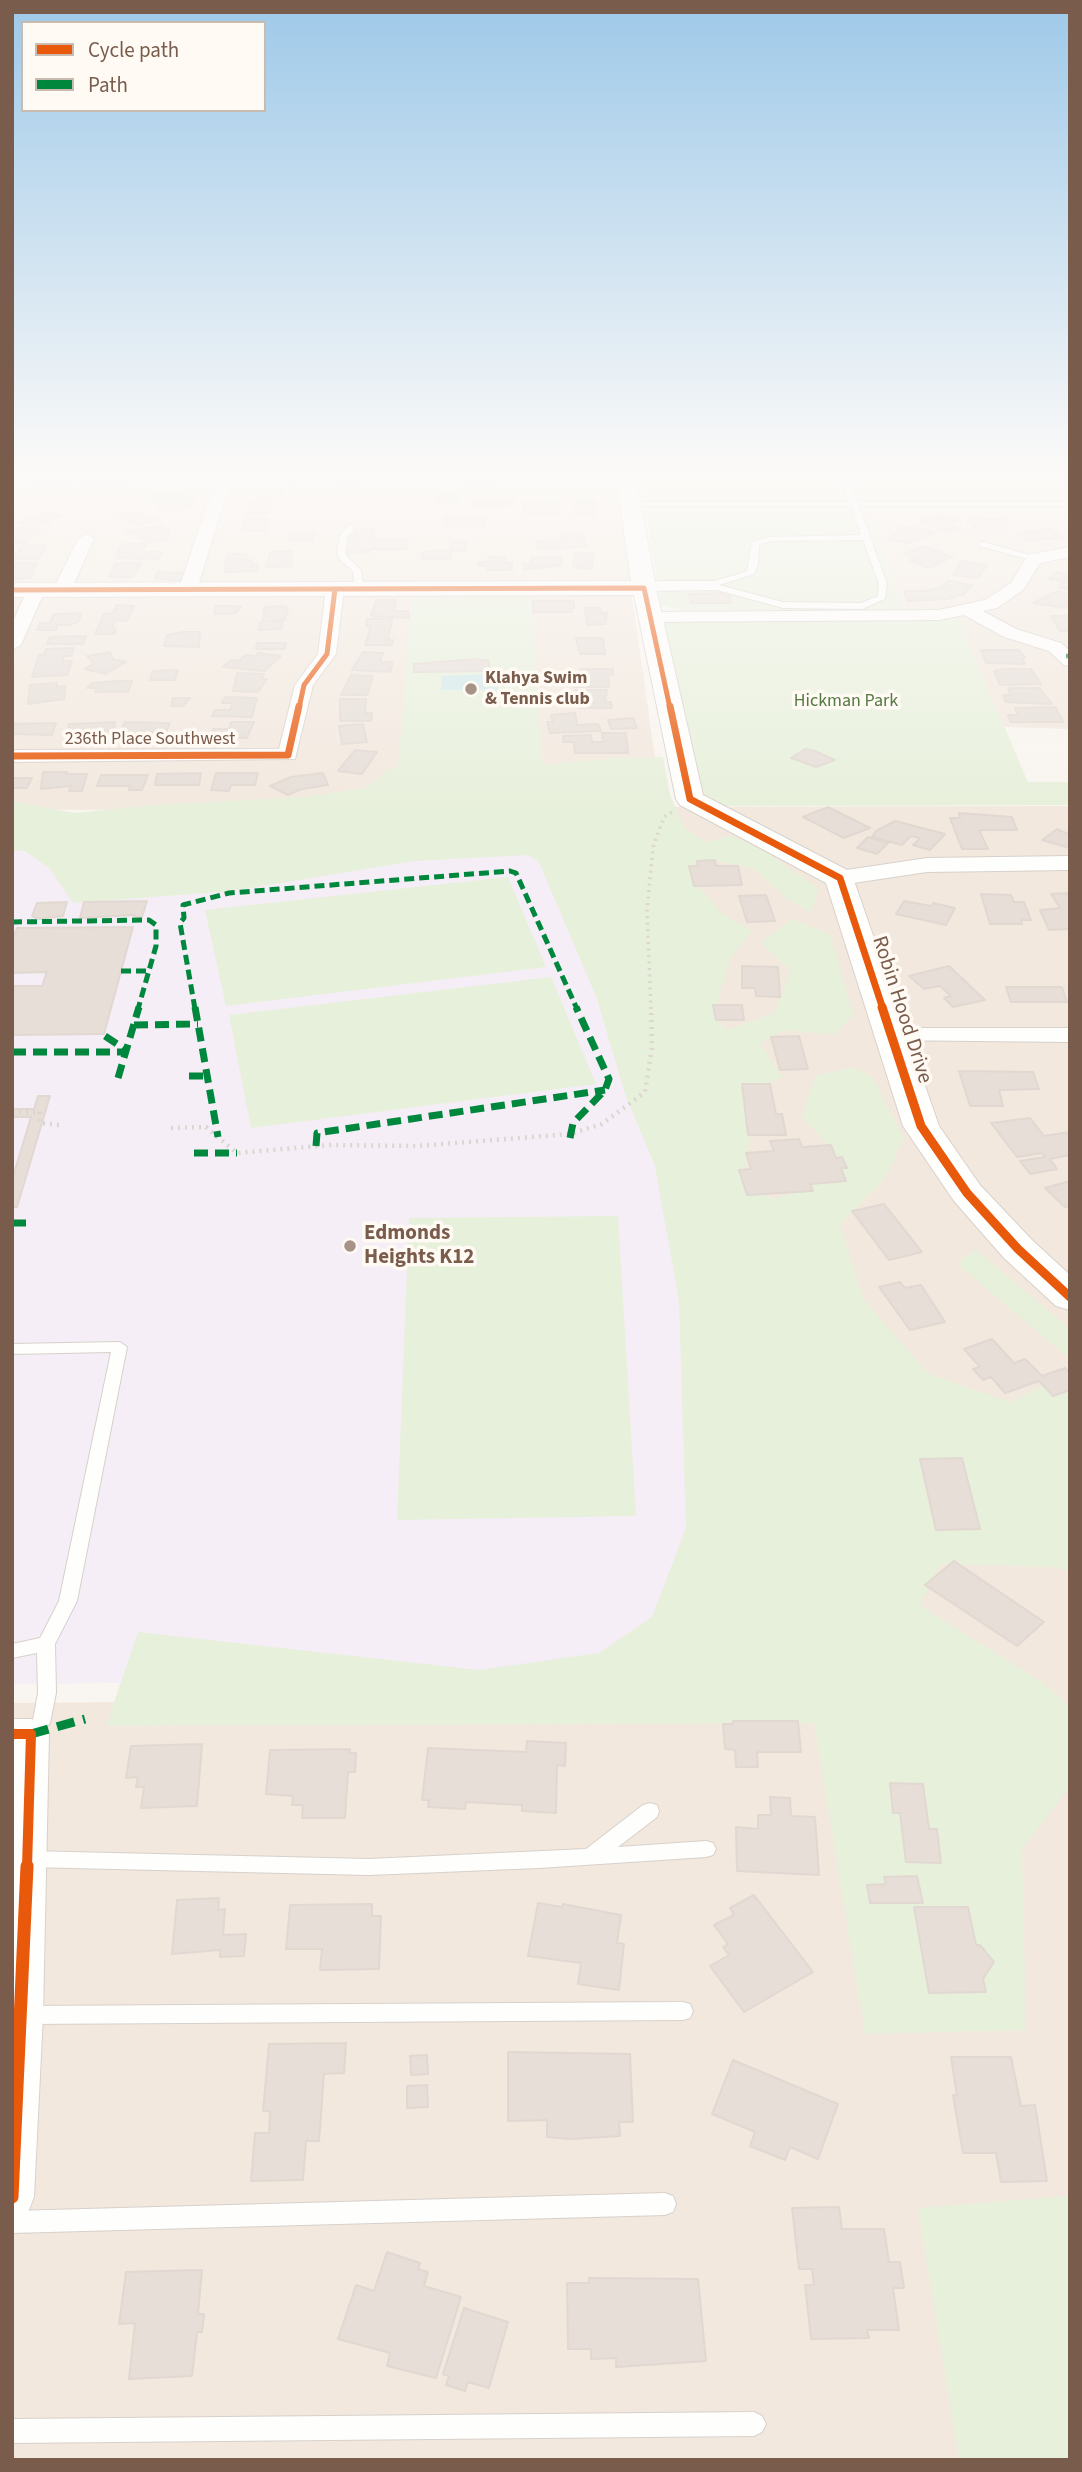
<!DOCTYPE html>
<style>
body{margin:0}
#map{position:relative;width:1082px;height:2472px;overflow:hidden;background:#f9f5f0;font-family:"Source Sans 3",sans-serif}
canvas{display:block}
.frame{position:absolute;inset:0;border:14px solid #7a5c4d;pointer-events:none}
.legend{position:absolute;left:21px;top:21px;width:245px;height:91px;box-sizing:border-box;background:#fffaf3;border:2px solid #cabbb1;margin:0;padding:9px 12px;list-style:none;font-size:21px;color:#7a5c4d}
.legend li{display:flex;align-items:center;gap:14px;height:35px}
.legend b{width:35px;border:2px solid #cabbb1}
</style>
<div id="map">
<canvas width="1082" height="2472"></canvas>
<div class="frame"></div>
<ul class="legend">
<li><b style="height:9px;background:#e8590c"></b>Cycle path</li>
<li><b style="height:9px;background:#00873e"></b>Path</li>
</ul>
</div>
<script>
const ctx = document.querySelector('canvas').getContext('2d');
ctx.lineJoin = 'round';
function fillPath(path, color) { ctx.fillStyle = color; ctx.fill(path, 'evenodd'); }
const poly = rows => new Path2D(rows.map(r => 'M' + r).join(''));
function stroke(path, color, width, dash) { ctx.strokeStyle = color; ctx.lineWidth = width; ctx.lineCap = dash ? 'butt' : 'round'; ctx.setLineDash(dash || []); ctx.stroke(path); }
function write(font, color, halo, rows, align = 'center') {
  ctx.font = font + ' "Source Sans 3",sans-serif'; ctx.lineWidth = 7; ctx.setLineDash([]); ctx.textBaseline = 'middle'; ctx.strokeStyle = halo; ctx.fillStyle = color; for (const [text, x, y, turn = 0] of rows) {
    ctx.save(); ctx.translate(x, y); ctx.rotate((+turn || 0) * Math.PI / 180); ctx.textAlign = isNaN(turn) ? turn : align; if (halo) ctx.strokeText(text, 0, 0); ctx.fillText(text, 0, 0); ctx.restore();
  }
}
fillPath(poly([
 [12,470,614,470,662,807,1070,806,1070,2460,12,2460,12,1703,759,1697,661,807,12,810],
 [1070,508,1070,734,1067,729,1004,727,958,619,904,610,865,510]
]), '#f2e8de');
fillPath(poly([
 [651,814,725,1677,12,1684,12,815]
]), '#f6eef6');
fillPath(poly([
 [639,470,1070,470,1070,509,866,511,904,610,685,611,661,606],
 [530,588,543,765,617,758,663,757,670,795,685,829,707,842,728,836,755,844,819,889,811,912,787,899,754,868,710,860,689,875,722,914,752,931,730,959,714,1014,727,1030,774,1013,791,971,760,943,792,919,830,934,853,1014,835,1035,783,1030,760,1044,783,1077,747,1091,752,1132,741,1184,773,1199,822,1182,829,1146,802,1117,815,1076,853,1067,872,1077,904,1138,884,1180,840,1224,864,1300,929,1374,1010,1402,1070,1372,1070,1571,1055,1567,940,1564,920,1606,1042,1682,1070,1707,1070,1786,1022,1849,1026,2030,865,2034,814,1723,106,1726,138,1632,479,1670,599,1653,652,1617,686,1528,679,1302,655,1166,625,1094,597,999,539,862,529,855,415,861,231,891,73,903,50,869,25,851,12,851,12,801,75,813,154,805,304,797,366,788,390,769,398,768,413,589],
 [958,619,1028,782,1070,782,1070,805,712,806,701,796,696,784,664,621],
 [508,877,546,967,226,1006,205,910],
 [551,977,596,1084,251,1128,229,1015],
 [618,1216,636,1516,397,1520,409,1218],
 [975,1249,1070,1329,1070,1359,957,1264],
 [1070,2196,1070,2460,959,2460,918,2208]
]), '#e7f0db');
fillPath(poly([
 [491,674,498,674,498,690,441,690,441,676]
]), '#d0e8ea');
const building = poly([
 [12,470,29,470,31,474,45,473,47,477,13,480,12,470],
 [165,470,199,470,196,477,163,475,165,470],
 [306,470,320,475,294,484,279,478,306,470],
 [351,470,355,478,360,477,363,482,337,485,331,472,351,470],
 [470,470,494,472,492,485,463,485,463,481,468,481,470,470],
 [547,470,580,470,581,473,572,473,573,481,548,480,547,475,541,476,541,472,547,472,547,470],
 [121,476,130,483,87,491,80,486,121,476],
 [40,481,55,481,74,485,65,491,31,487,40,481],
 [264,488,284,488,281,499,256,499,264,488],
 [182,491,188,497,157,503,148,496,182,491],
 [457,495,460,499,458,503,436,504,435,496,457,495],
 [472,499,515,499,515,506,472,507,472,499],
 [594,499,598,506,594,508,595,515,575,515,574,500,594,499],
 [183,500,192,500,195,502,189,503,193,507,163,512,157,507,183,500],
 [252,501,272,501,272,513,246,514,252,501],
 [551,502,560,504,560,513,523,513,523,503,551,502],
 [137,511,157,520,138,525,118,516,137,511],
 [45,512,62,516,37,527,20,523,45,512],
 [944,514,961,520,948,524,962,528,947,532,921,521,944,514],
 [445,516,485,519,485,526,444,526,445,516],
 [246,518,268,518,265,531,243,531,246,518],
 [973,518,1007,520,1006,528,973,527,973,524,967,523,968,519,973,518],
 [160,526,169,531,168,539,145,542,140,533,127,534,125,531,160,526],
 [902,527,918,528,935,532,908,543,889,539,902,527],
 [20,528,41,530,25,543,12,542,12,534,20,528],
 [1050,529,1062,538,1026,540,1017,533,1050,529],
 [355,530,374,530,373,538,378,538,373,540,408,540,407,549,370,549,370,552,343,554,345,538,354,537,355,530],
 [291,534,314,534,312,540,290,540,291,534],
 [562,534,582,534,586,547,537,548,537,541,563,542,562,534],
 [451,542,466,542,466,551,451,551,451,542],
 [122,544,146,544,143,552,162,552,159,559,116,558,122,544],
 [22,545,46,545,39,559,12,559,12,553,18,553,22,545],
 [924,546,937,551,931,553,933,554,940,552,953,557,929,568,913,562,910,561,915,559,904,554,924,546],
 [450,550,451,559,422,559,422,552,450,550],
 [273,551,292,551,292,566,266,567,270,553,273,551],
 [575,553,593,554,592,569,573,568,575,553],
 [228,554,247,554,246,560,252,560,251,564,258,564,257,571,224,572,228,554],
 [489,556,505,558,505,563,512,563,512,570,487,570,487,566,478,566,478,562,487,562,489,556],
 [554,557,561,558,561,565,524,570,524,564,531,564,531,558,554,557],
 [961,561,987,565,978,578,953,575,961,561],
 [14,563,37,563,31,578,12,579,14,563],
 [115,563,141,563,133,577,109,577,115,563],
 [158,571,169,573,184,572,182,580,172,580,155,578,158,571],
 [1057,572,1070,575,1070,590,1058,587,1065,581,1049,579,1057,572],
 [948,581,973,585,964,594,947,599,907,601,904,591,925,591,942,587,948,581],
 [1058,591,1070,594,1070,603,1064,608,1033,603,1058,591],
 [729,593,731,603,691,603,689,594,729,593],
 [376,600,396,600,394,611,408,611,408,617,410,618,371,616,376,600],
 [533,601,574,601,574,608,571,608,571,612,533,612,533,601],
 [117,605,134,606,127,621,115,620,112,627,116,629,115,634,95,634,104,614,113,613,117,605],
 [216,606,236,606,241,607,234,614,214,614,216,606],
 [283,606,288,608,285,620,268,621,283,621,281,629,259,630,260,622,263,622,264,607,283,606],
 [585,608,600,608,601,613,607,613,606,624,587,625,585,608],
 [81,613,79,621,70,625,57,625,56,630,37,630,40,623,50,623,54,614,81,613],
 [1051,616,1070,616,1070,632,1060,631,1051,616],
 [367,619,392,619,388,640,393,640,392,645,365,645,371,626,366,626,367,619],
 [184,632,200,632,199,647,164,646,167,635,184,632],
 [86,636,83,644,47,644,50,637,86,636],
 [576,638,603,638,605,654,580,654,576,638],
 [257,643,286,643,285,649,256,649,257,643],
 [74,648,71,656,63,656,63,661,72,661,67,675,32,677,39,655,44,655,46,649,74,648],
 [981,650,1018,650,1025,658,1022,659,1025,664,986,663,981,650],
 [110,652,113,659,126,662,106,674,85,669,94,663,87,656,110,652],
 [363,652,383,653,380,662,393,662,390,672,352,670,363,652],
 [258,653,281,656,264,671,223,667,231,660,239,661,245,655,256,656,258,653],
 [475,659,489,661,489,671,414,672,414,664,475,659],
 [580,669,613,669,613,675,608,675,609,687,573,687,573,679,580,679,580,669],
 [1004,669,1031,669,1041,684,1000,685,994,671,1004,669],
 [178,670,175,680,150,680,153,671,178,670],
 [237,673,264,674,262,679,267,679,258,692,233,691,237,673],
 [351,675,373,676,367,695,341,695,351,675],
 [119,681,132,681,128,692,95,692,97,688,87,688,92,683,119,681],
 [57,683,57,687,65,686,64,699,28,704,30,685,57,683],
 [1008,688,1039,688,1052,704,1006,702,1003,695,1011,695,1008,688],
 [576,690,607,690,605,702,611,702,612,708,578,708,576,690],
 [225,697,257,698,252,717,212,716,215,710,230,710,233,703,222,703,225,697],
 [173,698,190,698,183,706,171,706,173,698],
 [340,699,366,699,365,713,372,713,371,721,340,721,340,699],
 [1055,707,1063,722,1011,722,1008,715,1018,715,1015,708,1055,707],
 [575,713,577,725,598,724,601,731,550,733,547,722,553,722,551,715,575,713],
 [633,718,637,728,611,729,608,720,633,718],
 [115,722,114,731,68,734,69,724,115,722],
 [125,722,170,723,165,734,120,732,125,722],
 [231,722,254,722,247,738,210,738,213,729,229,729,231,722],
 [56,723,52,735,12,734,12,724,56,723],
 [363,724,367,742,342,744,339,726,363,724],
 [602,733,626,733,628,753,575,753,574,742,563,742,563,736,591,735,592,742,603,742,602,733],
 [805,749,815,751,835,760,816,767,791,758,805,749],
 [355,750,377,752,362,774,338,771,355,750],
 [43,772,67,772,66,774,87,774,82,791,69,791,71,786,41,789,43,772],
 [201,773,199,785,155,785,157,774,201,773],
 [216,773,258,773,255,785,231,785,229,791,211,790,216,773],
 [323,773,328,785,302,789,288,795,270,786,291,777,323,773],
 [101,775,148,775,142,790,129,790,130,786,97,786,101,775],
 [12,778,32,778,27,788,12,788,12,778],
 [828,807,870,828,844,838,803,817,828,807],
 [959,813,1012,817,1017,830,979,830,988,849,962,849,950,818,960,818,959,813],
 [895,821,945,834,930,850,913,845,920,838,911,836,902,845,872,837,876,831,895,821],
 [1057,829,1070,835,1070,848,1042,840,1057,829],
 [868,837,888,843,877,854,857,848,868,837],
 [715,860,716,866,738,866,742,885,694,886,689,866,698,866,697,861,715,860],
 [1070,893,1070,929,1049,930,1040,910,1060,908,1051,894,1070,893],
 [981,894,1011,895,1014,902,1024,902,1031,920,1021,920,1022,924,990,924,981,894],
 [766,895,775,921,747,922,739,896,766,895],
 [147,901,142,917,134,917,135,915,80,918,84,902,147,901],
 [904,901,931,906,933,903,955,908,946,925,896,914,904,901],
 [67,902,63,916,39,919,32,916,37,903,67,902],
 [133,927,104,1034,12,1035,12,986,42,986,47,972,12,973,12,941,17,928,133,927],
 [742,966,778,967,780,997,756,996,755,988,742,988,742,966],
 [949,966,985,1000,953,1007,944,998,951,996,940,986,924,989,909,976,949,966],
 [1006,987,1062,987,1067,1002,1011,1002,1006,987],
 [713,1005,742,1005,744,1020,716,1020,713,1005],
 [799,1036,808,1069,780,1070,771,1037,799,1036],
 [959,1071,1033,1072,1039,1089,999,1090,1003,1106,970,1106,959,1071],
 [742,1084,770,1084,776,1114,782,1114,786,1135,748,1135,742,1084],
 [38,1096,50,1096,17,1207,12,1207,12,1180,31,1117,12,1117,12,1109,34,1109,38,1096],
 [1030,1118,1044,1136,1070,1132,1070,1155,1050,1159,1057,1169,1030,1174,1020,1161,1045,1157,1042,1153,1017,1157,991,1123,1030,1118],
 [799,1139,802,1147,831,1145,836,1158,842,1157,847,1168,841,1168,846,1181,810,1184,813,1191,747,1195,739,1170,751,1169,746,1153,774,1151,770,1141,799,1139],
 [1070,1181,1070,1206,1065,1207,1045,1188,1070,1181],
 [884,1204,922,1252,889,1260,852,1211,884,1204],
 [900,1282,905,1288,921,1285,945,1322,910,1330,879,1287,900,1282],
 [992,1339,1014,1363,1025,1359,1042,1376,1065,1368,1070,1373,1070,1390,1053,1396,1039,1381,1005,1393,991,1377,983,1380,973,1369,980,1367,964,1349,992,1339],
 [962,1458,980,1529,936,1530,920,1459,962,1458],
 [954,1561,1044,1622,1017,1646,925,1585,954,1561],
 [733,1721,798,1721,801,1752,757,1752,758,1767,736,1767,735,1750,725,1749,723,1724,733,1724,733,1721],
 [527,1741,566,1743,565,1766,557,1765,556,1813,522,1811,522,1805,466,1802,465,1809,428,1807,429,1800,422,1800,428,1748,526,1752,527,1741],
 [202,1744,197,1806,141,1808,144,1787,136,1787,138,1777,126,1778,131,1746,202,1744],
 [350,1749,349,1753,356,1753,355,1772,348,1772,345,1818,302,1818,303,1805,292,1805,293,1796,266,1794,270,1750,350,1749],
 [890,1783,923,1784,929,1829,937,1829,941,1863,906,1862,900,1813,893,1813,890,1783],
 [770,1797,790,1798,791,1816,815,1817,819,1875,737,1871,736,1827,758,1829,758,1815,771,1815,770,1797],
 [917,1876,923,1903,870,1903,867,1885,886,1884,884,1877,917,1876],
 [754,1895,813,1972,744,2012,710,1966,729,1955,723,1947,728,1944,714,1925,734,1915,730,1908,754,1895],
 [219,1898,218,1910,225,1909,223,1935,246,1934,244,1956,220,1957,220,1950,172,1954,177,1900,219,1898],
 [538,1903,562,1907,563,1904,621,1915,617,1943,624,1944,619,1990,578,1984,581,1963,528,1956,538,1903],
 [372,1904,372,1916,381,1916,379,1969,320,1970,322,1949,286,1949,290,1905,372,1904],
 [914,1907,968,1907,976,1945,980,1945,994,1962,983,1979,986,1992,929,1993,914,1907],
 [346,2043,344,2073,324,2074,319,2141,306,2141,303,2180,251,2181,255,2133,269,2133,270,2111,263,2111,269,2044,346,2043],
 [508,2052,630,2054,633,2122,619,2122,620,2136,570,2139,547,2137,547,2120,508,2121,508,2052],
 [427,2055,428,2074,411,2075,410,2056,427,2055],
 [951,2057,1011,2057,1021,2106,1035,2105,1047,2181,1001,2182,996,2153,963,2153,953,2095,957,2095,951,2057],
 [733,2060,838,2104,818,2159,790,2147,785,2160,750,2146,755,2132,712,2114,733,2060],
 [427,2085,428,2107,407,2108,407,2086,427,2085],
 [839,2207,842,2229,884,2229,889,2262,900,2262,904,2288,893,2288,899,2330,867,2330,869,2338,811,2339,805,2285,814,2285,812,2269,799,2269,792,2208,839,2207],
 [387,2252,420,2263,418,2269,428,2272,424,2286,461,2297,436,2378,387,2366,390,2353,338,2339,356,2285,374,2291,387,2252],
 [202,2270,198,2314,204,2314,202,2332,197,2332,192,2376,129,2379,135,2323,119,2324,126,2272,202,2270],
 [589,2278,698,2279,706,2361,616,2367,616,2358,591,2359,591,2349,568,2349,567,2283,589,2283,589,2278],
 [464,2308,508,2322,489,2388,468,2382,465,2391,446,2385,449,2376,443,2374,464,2308]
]);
fillPath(building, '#e6ded7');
stroke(building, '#e2d8d2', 2);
const lane = poly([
 [847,470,973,470,983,476,1001,476,1007,473,1005,470,1013,470,1016,474,1002,480,982,480,965,472,851,474,846,476,857,502,1070,502,1070,506,859,506,887,584,885,599,862,609,783,608,717,590,644,591,640,588,657,581,713,581,739,574,747,571,752,542,769,537,861,535,851,506,630,506,626,504,627,502,849,502,838,475,847,470],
 [863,540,879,584,878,596,861,603,783,602,719,585,754,574,758,564,759,545,770,541,863,540],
 [349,525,356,527,348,536,345,551,347,557,361,570,363,589,359,592,355,589,353,571,340,560,337,551,340,535,349,525],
 [983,542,1037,557,1038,559,1034,561,980,546,980,542,983,542],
 [120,1342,127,1347,77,1601,55,1644,56,1693,50,1723,37,1739,31,1741,25,1739,22,1734,33,1720,38,1693,37,1653,12,1658,12,1644,40,1638,59,1601,111,1352,12,1354,12,1344,120,1342],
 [650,1803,657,1805,659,1811,657,1817,618,1847,706,1841,713,1843,716,1849,713,1855,706,1857,539,1868,369,1875,28,1867,21,1865,18,1859,21,1853,28,1851,369,1859,586,1849,643,1805,650,1803],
 [683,2002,690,2004,693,2011,690,2018,683,2020,26,2024,19,2022,16,2015,19,2008,26,2006,683,2002],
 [665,2193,673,2196,676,2204,673,2212,665,2215,12,2233,12,2211,665,2193],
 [754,2412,762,2416,766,2424,762,2432,754,2436,12,2443,12,2419,754,2412]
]);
const street = poly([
 [251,470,271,470,232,488,225,499,197,589,188,594,182,593,179,589,209,498,222,482,251,470],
 [86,534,94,539,71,590,62,595,56,594,53,590,78,539,86,534],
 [1070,547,1070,557,1040,563,1023,590,997,608,983,611,1016,629,1061,643,1070,651,1070,666,1064,665,1049,651,1004,637,964,615,939,620,651,622,642,617,651,612,939,610,985,600,1011,583,1028,555,1070,547],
 [335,584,344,589,336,654,313,685,295,759,12,762,12,750,279,749,295,685,318,654,326,589,335,584],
 [36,585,45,590,21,645,12,650,12,624,27,590,36,585],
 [1070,856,1070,870,927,872,840,885,829,878,840,871,927,858,1070,856],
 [889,1028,1070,1028,1070,1042,880,1040,877,1035,880,1030,889,1028],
 [12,1719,31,1719,44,1723,49,1734,43,2015,34,2197,28,2212,12,2219,12,1719]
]);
const secondary = poly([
 [615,470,635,470,656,588,703,795,851,872,939,1126,980,1185,1032,1240,1070,1275,1070,1310,1056,1306,1004,1258,954,1201,903,1126,826,883,680,805,676,799,634,595,12,597,12,583,631,581,615,470]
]);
stroke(lane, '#d7d1cb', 2);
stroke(street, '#d7d1cb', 2);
stroke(secondary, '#d9d2cb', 2);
stroke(poly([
 [651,1009,647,910,653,847,664,817,672,812]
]), '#dcd5d0', 3.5, [2, 4.5]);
stroke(poly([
 [12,1112,40,1112,40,1123,60,1125],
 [171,1128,206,1127,237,1153,330,1145,417,1146,570,1134,602,1124,645,1092,652,1047,651,1007]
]), '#dcd5d0', 4.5, [2, 5]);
fillPath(lane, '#fefefd');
fillPath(street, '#fefefd');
fillPath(secondary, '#fefefd');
stroke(poly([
 [1066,656,1070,656]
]), '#00873e', 4.5, [9, 4.5]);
stroke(poly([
 [12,922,149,920,156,925,156,946,138,1009],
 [121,971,149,971],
 [195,1009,180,923,184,918,183,905,229,893,510,871,516,873,577,1009]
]), '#00873e', 5, [10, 5]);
stroke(poly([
 [195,1007,218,1137],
 [134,1025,198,1024],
 [105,1036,126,1050],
 [12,1052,126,1052],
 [189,1076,207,1076],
 [118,1078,139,1007],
 [570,1138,573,1123,605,1090,609,1079,576,1007],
 [316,1146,317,1133,605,1090],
 [194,1153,237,1153],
 [12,1223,32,1223]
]), '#00873e', 7, [14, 7]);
stroke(poly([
 [31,1734,85,1719]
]), '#00873e', 9, [18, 9]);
stroke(poly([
 [12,590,644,588,670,708],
 [299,708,304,685,327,654,335,589]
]), '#e8590c', 5);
stroke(poly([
 [670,706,690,799,840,878,883,1009],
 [12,756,288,755,299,706]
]), '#e8590c', 7);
stroke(poly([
 [882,1007,921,1126,967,1193,1018,1249,1070,1297]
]), '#e8590c', 9);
stroke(poly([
 [12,1734,31,1734,27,1867]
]), '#e8590c', 10);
stroke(poly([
 [12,2197,27,1866]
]), '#e8590c', 13);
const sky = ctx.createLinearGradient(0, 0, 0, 816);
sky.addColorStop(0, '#9ec9e9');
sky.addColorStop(0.58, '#fcfaf8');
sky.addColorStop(1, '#fcfaf800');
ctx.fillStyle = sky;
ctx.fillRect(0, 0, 1082, 816);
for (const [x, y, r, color] of [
 [471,689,7,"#a69286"],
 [350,1246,7,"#a69286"]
]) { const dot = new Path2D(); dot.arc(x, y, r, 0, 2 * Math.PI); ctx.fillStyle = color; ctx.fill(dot); stroke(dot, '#fffaf3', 2.5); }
write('bold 18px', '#7a5c4d', '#fffaf3', [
 ["Klahya Swim",485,679],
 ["& Tennis club",485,700]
], 'left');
write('18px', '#537a41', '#fffaf3', [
 ["Hickman Park",846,702]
]);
write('18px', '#7a5c4d', '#fffaf3', [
 ["236th Place Southwest",150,740]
]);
write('21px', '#7a5c4d', '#fffaf3', [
 ["Robin Hood Drive",901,1010,72]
]);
write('bold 21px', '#7a5c4d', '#fffaf3', [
 ["Edmonds",364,1234],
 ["Heights K12",364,1258]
], 'left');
</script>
